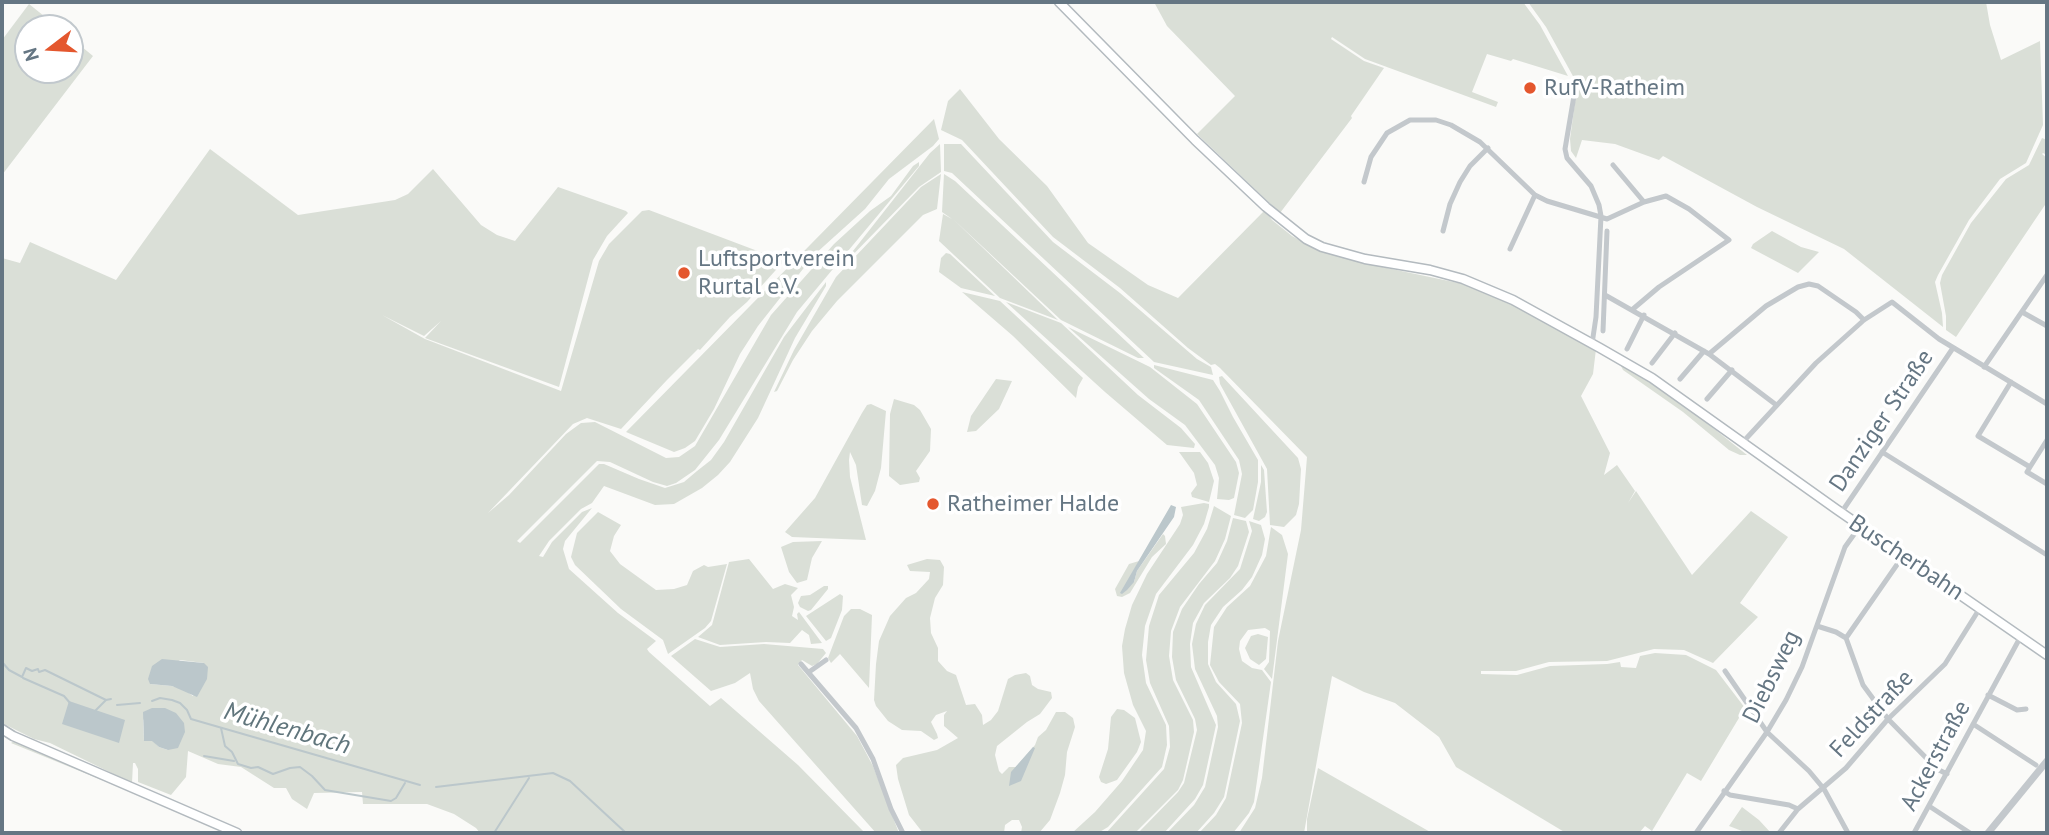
<!DOCTYPE html>
<meta charset="utf-8">
<style>
body{margin:0}
#map{position:relative;width:2049px;height:835px;overflow:hidden;background:#fafaf8;font-family:"PT Sans",sans-serif}
canvas{display:block}
.frame{position:absolute;inset:0;border:4px solid #657683;pointer-events:none}
.north{position:absolute;left:14px;top:14px;width:70px;height:70px;box-sizing:border-box;background:#fff;border:2px solid #c1c8cd;border-radius:50%;rotate:253deg;font-size:19px;font-weight:700;line-height:28px;text-align:center;color:#657683}
.north::after{content:'';display:block;margin:auto;width:24px;height:32px;background:#e4572e;clip-path:polygon(50% 0,100% 100%,50% 72%,0 100%)}
</style>
<div id="map">
<canvas width="2049" height="835"></canvas>
<div class="frame"></div>
<div class="north">N</div>
</div>
<script>
const ctx = document.querySelector('canvas').getContext('2d');
ctx.lineJoin = 'round';
function fillPath(path, color) { ctx.fillStyle = color; ctx.fill(path, 'evenodd'); }
const poly = rows => new Path2D(rows.map(r => 'M' + r).join(''));
function stroke(path, color, width, dash) { ctx.strokeStyle = color; ctx.lineWidth = width; ctx.lineCap = dash ? 'butt' : 'round'; ctx.setLineDash(dash || []); ctx.stroke(path); }
function write(font, color, halo, rows, align = 'center') {
  ctx.font = font + ' "PT Sans",sans-serif'; ctx.lineWidth = 7; ctx.setLineDash([]); ctx.textBaseline = 'middle'; ctx.strokeStyle = halo; ctx.fillStyle = color; for (const [text, x, y, turn = 0] of rows) {
    ctx.save(); ctx.translate(x, y); ctx.rotate((+turn || 0) * Math.PI / 180); ctx.textAlign = isNaN(turn) ? turn : align; if (halo) ctx.strokeText(text, 0, 0); ctx.fillText(text, 0, 0); ctx.restore();
  }
}
fillPath(poly([
 [1154,2,1523,2,1540,25,1568,76,1513,59,1511,61,1487,54,1472,92,1498,102,1496,107,1365,59,1332,37,1331,39,1364,61,1384,68,1351,116,1352,118,1280,213,1197,134,1235,96,1167,26],
 [1528,2,1986,2,1990,25,2001,60,2040,41,2043,125,2026,163,2000,179,1969,220,1938,275,1935,282,1942,313,1943,327,1844,249,1757,207,1663,156,1659,160,1615,144,1582,140,1576,158,1571,151,1570,139,1575,102,1582,79,1574,78,1546,27],
 [29,4,59,28,28,28,28,70,70,70,70,37,93,56,2,175,2,40],
 [960,89,999,139,1047,186,1088,243,1148,285,1178,298,1265,210,1272,220,1292,236,1315,249,1363,263,1468,285,1512,304,1596,349,1593,374,1581,396,1610,453,1604,475,1617,465,1635,491,1628,503,1636,491,1692,575,1751,511,1788,537,1740,603,1758,617,1713,663,1684,650,1654,649,1607,661,1549,662,1516,671,1481,671,1481,674,1517,675,1550,666,1607,664,1620,662,1621,667,1636,668,1640,656,1655,653,1686,655,1716,670,1745,708,1701,781,1687,773,1652,831,1645,826,1639,833,1566,833,1456,767,1439,737,1395,703,1364,692,1332,676,1304,833,1239,833,1255,808,1262,778,1278,641,1301,530,1307,457,1220,368,1215,364,1211,365,1188,348,1120,288,1053,237,962,140,941,130,948,101],
 [934,119,939,139,933,146,889,179,865,209,814,255,758,326,740,354,714,409,695,441,685,448,674,452,626,432],
 [2042,138,2047,140,2047,155,2043,153,2042,154,2047,158,2047,202,1956,337,1946,330,1946,316,1940,283,1942,275,1971,223,2006,179,2029,165],
 [940,144,941,172,919,187,838,270,930,153],
 [944,144,961,144,1053,242,1120,293,1197,359,1211,367,1213,375,1154,362,952,173,944,171],
 [210,149,298,215,395,200,408,194,433,169,481,225,497,235,515,241,558,187,626,211,628,213,607,236,593,260,559,387,425,338,441,321,424,336,382,315,425,339,561,391,599,261,609,244,642,211,649,210,784,261,747,302,730,317,700,350,698,349,667,380,621,429,587,418,573,424,488,513,509,495,566,434,581,423,595,422,666,458,679,457,695,446,771,315,834,244,870,211,891,196,913,166,919,162,919,166,797,312,719,440,695,470,676,483,667,486,653,482,610,462,597,461,517,541,520,543,599,464,604,464,639,479,665,488,684,482,697,471,711,460,724,442,784,337,826,282,826,286,795,338,758,418,730,462,718,475,702,488,674,504,655,505,604,486,592,503,581,509,549,541,539,556,543,557,552,542,582,512,592,508,565,541,563,549,569,569,618,613,656,641,647,649,649,652,710,706,721,698,798,765,865,833,480,833,476,828,454,814,427,804,363,804,362,792,314,793,307,809,292,799,286,788,274,788,241,767,218,764,188,751,186,777,171,795,138,782,138,769,135,763,133,763,132,783,50,743,34,739,2,723,2,258,20,263,30,242,116,280],
 [180,660,204,663,193,696,185,690,172,686,150,684],
 [143,719,168,750,159,747,152,740,144,741],
 [941,174,937,209,923,215,837,301,812,331,793,360,777,391,774,392,794,350,836,277,921,187],
 [944,174,955,181,1144,358,1138,358,1061,320,953,219,1058,320,1000,298,939,241,943,214,952,219,942,212],
 [1772,231,1801,247,1819,252,1798,273,1751,248,1753,244],
 [946,253,950,254,995,296,961,288,939,272,941,258],
 [962,292,1000,301,1083,378,1078,387,1076,398,1013,336],
 [1006,302,1061,323,1138,395,1181,428,1195,444,1194,448,1167,445,1105,392],
 [1068,327,1150,367,1197,404,1236,462,1239,473,1234,498,1229,500,1217,499,1219,478,1215,465,1185,425,1149,399],
 [1619,362,1641,375,1687,407,1747,455,1740,455,1729,450,1683,412,1623,370],
 [1154,365,1213,380,1220,391,1233,417,1258,460,1258,482,1253,510,1245,518,1234,515,1242,474,1239,460,1199,400,1154,368],
 [1222,376,1298,458,1301,469,1299,504,1296,515,1284,527,1270,525,1267,469,1220,384,1219,377],
 [996,379,1012,381,999,409,976,431,967,432,971,416],
 [894,399,914,405,920,410,931,429,930,451,916,471,920,478,919,482,900,485,889,476,890,414],
 [871,404,886,411,881,468,875,491,867,506,862,505,856,465,850,452,849,460,850,477,866,540,792,537,785,532,815,498,862,413,867,405],
 [1179,452,1200,452,1208,463,1214,481,1209,502,1192,497,1191,493,1197,485,1194,473],
 [1261,465,1264,470,1267,512,1265,517,1259,521,1253,519,1261,482],
 [1204,503,1209,504,1209,507,1204,524,1193,545,1156,594,1145,626,1142,655,1146,683,1166,725,1167,745,1162,767,1108,827,1098,833,1072,833,1095,812,1122,781,1143,750,1146,731,1133,705,1124,673,1122,646,1125,629,1132,605,1147,574,1180,524,1183,515,1181,507],
 [1214,506,1231,516,1225,539,1215,561,1180,607,1171,631,1169,656,1173,680,1193,720,1194,732,1183,780,1178,790,1135,833,1106,833,1164,769,1170,747,1169,726,1150,683,1146,660,1149,626,1159,595,1194,553,1207,529],
 [598,512,621,525,614,536,610,551,620,564,656,590,674,589,687,585,693,571,704,565,708,567,727,564,711,621,705,628,668,654,663,640,621,609,575,565,571,557,577,533],
 [1233,518,1246,521,1249,532,1238,566,1230,578,1204,603,1193,623,1190,644,1191,667,1216,725,1203,785,1195,799,1164,833,1138,833,1178,792,1184,783,1197,730,1195,719,1176,680,1172,657,1173,632,1182,609,1199,584,1217,563,1227,541],
 [1249,521,1261,525,1265,539,1262,555,1252,577,1242,590,1223,607,1211,625,1208,642,1208,664,1216,682,1236,704,1240,721,1224,797,1214,813,1196,833,1167,833,1194,805,1205,787,1218,727,1217,716,1195,669,1192,644,1196,624,1205,605,1240,569,1252,531],
 [1271,527,1282,535,1288,554,1272,679,1264,669,1269,662,1270,631,1265,628,1248,630,1240,641,1239,649,1242,661,1252,668,1262,670,1271,682,1254,802,1249,813,1233,833,1199,833,1216,815,1226,798,1242,723,1240,704,1219,682,1210,665,1214,627,1227,607,1250,586,1266,556],
 [1163,534,1165,536,1166,544,1152,557,1130,593,1122,597,1117,596,1115,589,1129,564,1139,561,1127,583,1134,582,1137,571],
 [822,541,812,558,807,580,797,583,789,572,781,547,793,542],
 [749,559,773,589,785,584,798,588,791,595,794,607,792,616,798,620,797,614,799,612,822,643,811,644,809,635,802,630,790,643,766,642,720,645,698,637,712,625,729,562],
 [927,559,940,560,944,567,943,585,935,598,930,618,931,633,938,648,938,661,947,671,956,675,966,705,975,704,982,715,983,725,991,720,998,711,1008,679,1015,675,1026,673,1030,676,1032,685,1038,689,1051,692,1052,698,1040,714,1027,722,997,746,995,755,999,771,1002,774,1009,767,1016,767,1035,745,1038,737,1046,730,1056,712,1065,712,1073,718,1075,727,1067,752,1065,775,1060,793,1050,820,1039,833,1021,833,1022,827,1019,820,1012,820,1005,825,1004,833,923,833,909,815,898,779,896,765,903,758,937,750,958,738,944,726,944,715,947,711,936,715,931,722,937,734,938,738,934,740,921,731,902,730,888,721,876,706,874,700,876,664,879,641,890,616,906,598,916,593,929,579,930,572,910,571,907,565],
 [824,586,828,586,828,589,811,610,808,611,800,607,798,603,801,596,810,595],
 [840,594,843,596,842,610,831,638,826,641,806,616],
 [851,609,860,609,872,615,869,688,840,654,831,663,828,658,844,616],
 [1258,634,1268,637,1266,659,1259,665,1250,659,1245,648,1251,636],
 [695,639,720,647,764,644,823,649,826,653,817,664,812,666,802,660,798,665,857,736,873,766,899,833,876,833,759,701,753,689,750,673,735,683,711,691,671,656],
 [1117,709,1124,710,1135,718,1141,742,1137,752,1117,780,1106,784,1101,782,1099,777,1108,749,1111,717],
 [14,741,19,742,222,829,11,743],
 [1318,768,1432,833,1307,833,1307,819],
 [1742,807,1759,820,1771,833,1747,833,1729,826]
]), '#dadfd7');
fillPath(poly([
 [1171,505,1176,507,1174,517,1137,571,1134,582,1127,590,1122,594,1120,593],
 [162,659,204,663,208,667,207,679,197,697,172,686,150,684,148,679,152,666],
 [69,701,125,720,119,743,62,724],
 [152,708,165,708,176,713,184,723,185,732,178,748,168,750,159,747,152,741,144,741,143,712],
 [1033,747,1035,748,1021,781,1009,786,1011,772]
]), '#bbc7cb');
stroke(poly([
 [2,662,9,670,22,677,26,668,32,671,38,669,39,672,45,670,106,700,111,699],
 [23,678,64,696,70,703],
 [152,701,160,698,172,700,180,703,187,710,191,719,420,785],
 [117,705,140,703],
 [95,711,106,700],
 [221,728,225,746,232,752,238,764,251,768,258,767,273,774,290,768,300,767,312,776,325,790,391,801,396,798,405,783],
 [204,756,234,761],
 [436,787,553,773,570,781,626,833],
 [494,833,529,778]
]), '#bbc7cb', 2);
const secondary = poly([
 [1059,2,1195,140,1266,207,1306,239,1322,247,1365,259,1430,270,1463,279,1513,300,1600,348,1652,378,1836,509,2047,655],
 [2,729,13,736,237,833]
]);
stroke(secondary, '#b3babf', 11);
stroke(poly([
 [1575,90,1565,149,1567,158,1591,186,1599,205,1601,216,1596,317,1592,344],
 [1613,165,1644,202],
 [1364,182,1371,157,1387,133,1410,120,1436,120,1451,125,1480,142,1535,195,1547,201,1607,219,1644,202,1666,196,1689,209,1729,240,1659,287,1633,309],
 [1443,231,1450,204,1460,182,1470,166,1488,148],
 [1510,249,1535,195],
 [1605,295,1709,354,1775,404],
 [2022,312,2047,326],
 [1603,331,1607,231],
 [1627,349,1644,315],
 [1709,354,1766,306,1798,287,1809,284,1818,286,1856,312,1864,320],
 [1652,363,1675,333],
 [1984,367,2047,275],
 [1680,379,1704,351],
 [2011,382,1978,436,2030,467,2027,472,2047,484],
 [1707,399,1732,370],
 [1742,443,1816,363,1864,320,1892,302,1939,339,2047,404],
 [1882,452,2047,555],
 [2030,467,2047,440],
 [1841,513,1953,348],
 [1817,626,1836,632,1846,638,1863,685,1888,719,1937,769,1947,774],
 [1846,638,1903,556],
 [801,664,856,728,873,759,891,809,903,833],
 [1725,671,1767,732,1809,771,1824,789,1848,833],
 [809,672,826,660],
 [1988,695,2017,710,2026,709],
 [1973,724,2036,765],
 [1724,791,1730,795,1789,805,1798,809],
 [1929,806,1970,833],
 [1696,833,1767,732,1786,700,1802,667,1845,547,1860,526],
 [1779,833,1798,809,1846,768,1888,719,1945,664,1980,608],
 [1914,833,2021,636]
]), '#c3c8cc', 5);
stroke(poly([
 [1988,833,2047,761]
]), '#c3c8cc', 7);
stroke(secondary, '#fff', 8);
for (const [x, y, r, color] of [
 [1530,88,7,"#e4572e"],
 [684,273,7,"#e4572e"],
 [933,504,7,"#e4572e"]
]) { const dot = new Path2D(); dot.arc(x, y, r, 0, 2 * Math.PI); ctx.fillStyle = color; ctx.fill(dot); stroke(dot, '#fff', 2.5); }
write('24px', '#657683', '#fff', [
 ["RufV-Ratheim",1544,88],
 ["Luftsportverein",698,259],
 ["Rurtal e.V.",698,287],
 ["Ratheimer Halde",947,504]
], 'left');
write('24px', '#657683', '#fff', [
 ["Danziger Straße",1882,421,-56],
 ["Buscherbahn",1906,558,34],
 ["Diebsweg",1772,677,-64],
 ["Feldstraße",1872,714,-47],
 ["Ackerstraße",1936,756,-62]
]);
write('italic 26px', '#60757c', '#fff', [
 ["Mühlenbach",287,729,16]
]);
</script>
